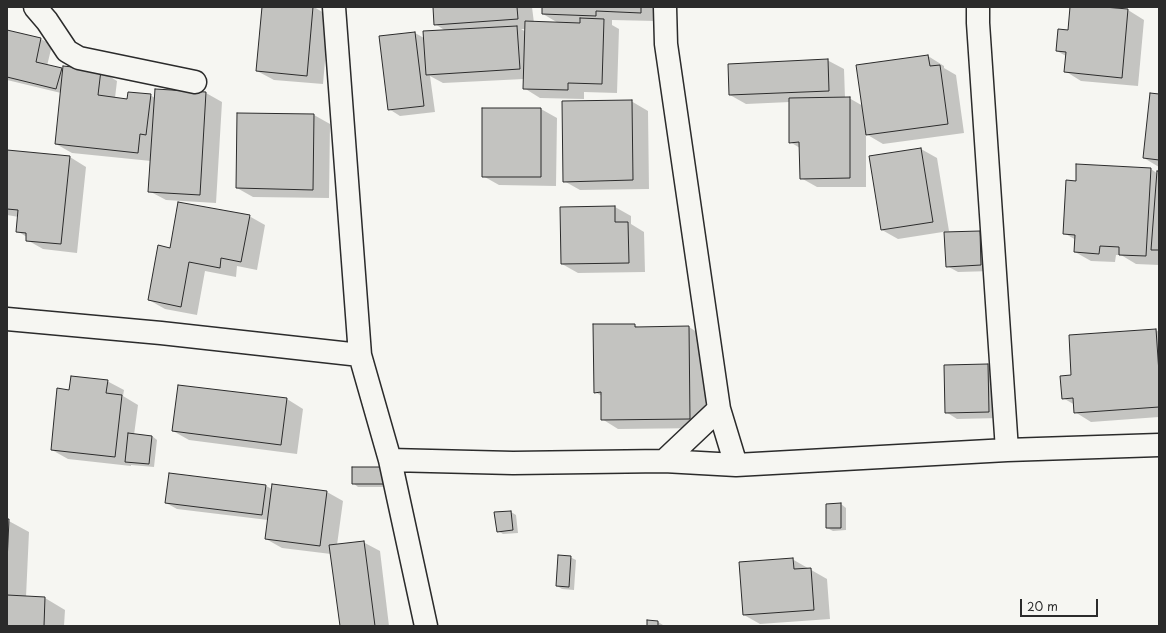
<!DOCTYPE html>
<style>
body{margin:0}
#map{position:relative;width:1166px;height:633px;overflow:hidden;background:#f6f6f2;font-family:"Playpen Sans",sans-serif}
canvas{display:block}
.frame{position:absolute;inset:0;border:8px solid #2b2b2b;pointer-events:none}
.scale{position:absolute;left:1020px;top:599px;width:78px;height:18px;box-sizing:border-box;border:2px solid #2b2b2b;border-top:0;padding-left:5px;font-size:12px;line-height:14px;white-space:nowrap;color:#2b2b2b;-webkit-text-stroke:3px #f6f6f2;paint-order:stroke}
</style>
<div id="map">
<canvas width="1166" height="633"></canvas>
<div class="frame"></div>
<div class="scale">20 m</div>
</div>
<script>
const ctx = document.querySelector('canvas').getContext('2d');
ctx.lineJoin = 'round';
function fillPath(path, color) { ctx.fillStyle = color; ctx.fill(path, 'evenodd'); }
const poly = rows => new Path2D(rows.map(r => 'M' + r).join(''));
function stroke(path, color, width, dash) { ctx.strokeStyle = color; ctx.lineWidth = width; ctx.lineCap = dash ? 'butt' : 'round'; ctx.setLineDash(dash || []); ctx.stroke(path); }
fillPath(poly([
 [263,7,314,7,329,16,323,84,274,80,257,71],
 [434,7,532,7,534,23,560,24,543,14,543,7,657,7,656,21,612,20,612,25,619,29,617,93,584,92,584,99,540,98,524,88,524,79,443,83,430,76,435,112,400,116,389,109,415,33,424,38,446,31,435,24],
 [521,29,526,29,526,32],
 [1072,7,1094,7,1128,10,1144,20,1138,86,1081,81,1065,71,1066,56,1057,51,1069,31],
 [7,31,41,39,52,45,47,66,64,70,101,71,117,81,115,98,128,100,150,95,155,98,206,93,222,102,216,203,166,200,149,191,151,161,72,153,56,144,61,93,7,80],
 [928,56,944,66,944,68,956,75,964,133,883,144,866,134,866,187,817,187,801,178,800,148,790,142,790,102,746,104,730,95,827,60,844,69,845,98,849,98,863,106],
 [1159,95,1159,167,1144,158],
 [631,101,648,111,649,189,580,190,564,181],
 [541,109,557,118,556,186,499,185,483,176],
 [314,115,330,124,329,198,253,197,237,188],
 [921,149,937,158,949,231,898,239,882,230],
 [7,151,70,157,86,167,77,253,43,249,27,240,27,237,17,231,19,217,7,215],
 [1077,166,1151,169,1158,174,1159,172,1159,265,1136,264,1121,255,1116,255,1115,262,1091,261,1075,252,1076,240,1064,233,1076,182],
 [615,207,631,216,631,224,644,232,645,272,578,273,562,264],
 [249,216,265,225,257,270,237,266,236,277,205,271,197,315,165,309,149,300,170,249],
 [979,232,991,238,992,271,958,272,947,266],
 [634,325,640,328,689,327,705,337,706,428,618,429,602,419,602,396,595,392],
 [1156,330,1159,332,1159,417,1091,422,1075,412,1075,405,1063,398,1072,376],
 [988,365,999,372,1000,418,957,419,946,412],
 [107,381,124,390,123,396,138,405,134,435,152,436,157,440,154,467,131,465,131,466,68,459,52,450,70,391],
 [287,399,303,409,297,454,189,440,173,431],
 [353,468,395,487,358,487,353,483],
 [266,486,272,489,327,492,343,501,337,545,363,542,380,551,389,626,341,626,331,554,282,548,266,539,268,520,177,509,166,503],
 [841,504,846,508,846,530,833,531,827,528],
 [511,512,516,515,518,533,503,534,498,531],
 [7,520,29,532,26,597,45,598,65,610,64,626,7,626],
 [570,557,576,560,574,590,562,589,557,586],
 [792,559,827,579,830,619,760,624,744,615],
 [658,622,663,625,663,626,648,626]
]), '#0003');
const building = poly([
 [262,7,313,7,307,76,256,71,262,7],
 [433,7,517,7,518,19,434,25,433,7],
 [542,7,641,7,641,13,596,11,596,16,542,14,542,7],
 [1070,7,1104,7,1128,9,1122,78,1064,72,1066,52,1056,51,1058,29,1068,30,1070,7],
 [580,18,604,19,602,84,568,83,568,90,523,89,525,21,580,23,580,18],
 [517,26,520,69,426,75,423,31,517,26],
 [7,30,41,38,36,62,62,68,56,89,7,77,7,30],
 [415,32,424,106,388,110,379,36,415,32],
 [928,55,930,66,940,65,948,124,866,135,856,65,928,55],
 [828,59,829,91,729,95,728,64,828,59],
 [63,66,101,70,98,95,127,99,128,92,151,94,146,135,140,134,138,153,55,144,63,66],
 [155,89,206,92,200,195,148,192,155,89],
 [1150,93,1159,94,1159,160,1143,158,1150,93],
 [850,97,850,178,800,179,799,142,789,143,789,98,850,97],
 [632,100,633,180,563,182,562,101,632,100],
 [482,108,541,108,541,177,482,177,482,108],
 [237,113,314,114,313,190,236,188,237,113],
 [921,148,933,222,881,230,869,156,921,148],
 [7,150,70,156,61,244,26,241,26,233,16,232,18,210,7,209,7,150],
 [1076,164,1151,168,1146,256,1119,255,1119,247,1100,246,1099,254,1074,252,1075,235,1063,234,1066,180,1076,181,1076,164],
 [1157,171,1159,171,1159,250,1151,250,1157,171],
 [178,202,250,215,241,262,221,258,220,268,189,262,181,307,148,300,158,245,170,248,178,202],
 [615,206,615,222,628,222,629,263,561,264,560,207,615,206],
 [980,231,981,265,946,267,944,232,980,231],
 [593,324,635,324,635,327,689,326,690,419,601,420,601,392,594,393,593,324],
 [1156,329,1159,373,1159,407,1074,413,1073,398,1062,399,1060,376,1071,375,1069,335,1156,329],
 [988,364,989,412,945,413,944,365,988,364],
 [71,376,108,380,106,393,122,395,115,457,51,450,57,388,69,390,71,376],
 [178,385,287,398,281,445,172,431,178,385],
 [128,433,152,436,149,464,125,462,128,433],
 [352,467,389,467,389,484,352,484,352,467],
 [169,473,266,485,262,515,165,503,169,473],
 [272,484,327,491,320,546,265,539,272,484],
 [841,503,841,528,826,528,826,504,841,503],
 [511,511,513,530,497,532,494,512,511,511],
 [7,519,9,519,7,563,7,519],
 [364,541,375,626,340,626,329,545,364,541],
 [558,555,571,556,569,587,556,586,558,555],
 [793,558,794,569,811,568,814,610,743,615,739,562,793,558],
 [7,595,45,597,44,626,7,626,7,595],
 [647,620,658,621,658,626,647,626,647,620]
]);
fillPath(building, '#c3c3c0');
stroke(building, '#2b2b2b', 1);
const minor = poly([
 [35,7,47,21,67,51,79,58,195,82],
 [334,7,360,355,390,460,426,626],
 [665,7,666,44,719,409,736,465],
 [978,7,978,23,1007,450],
 [7,319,161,333,360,355],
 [390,460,513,463,664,461,736,465,1007,450,1159,445],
 [664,461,719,409]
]);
stroke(minor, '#2b2b2b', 25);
stroke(minor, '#f6f6f2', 22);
</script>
